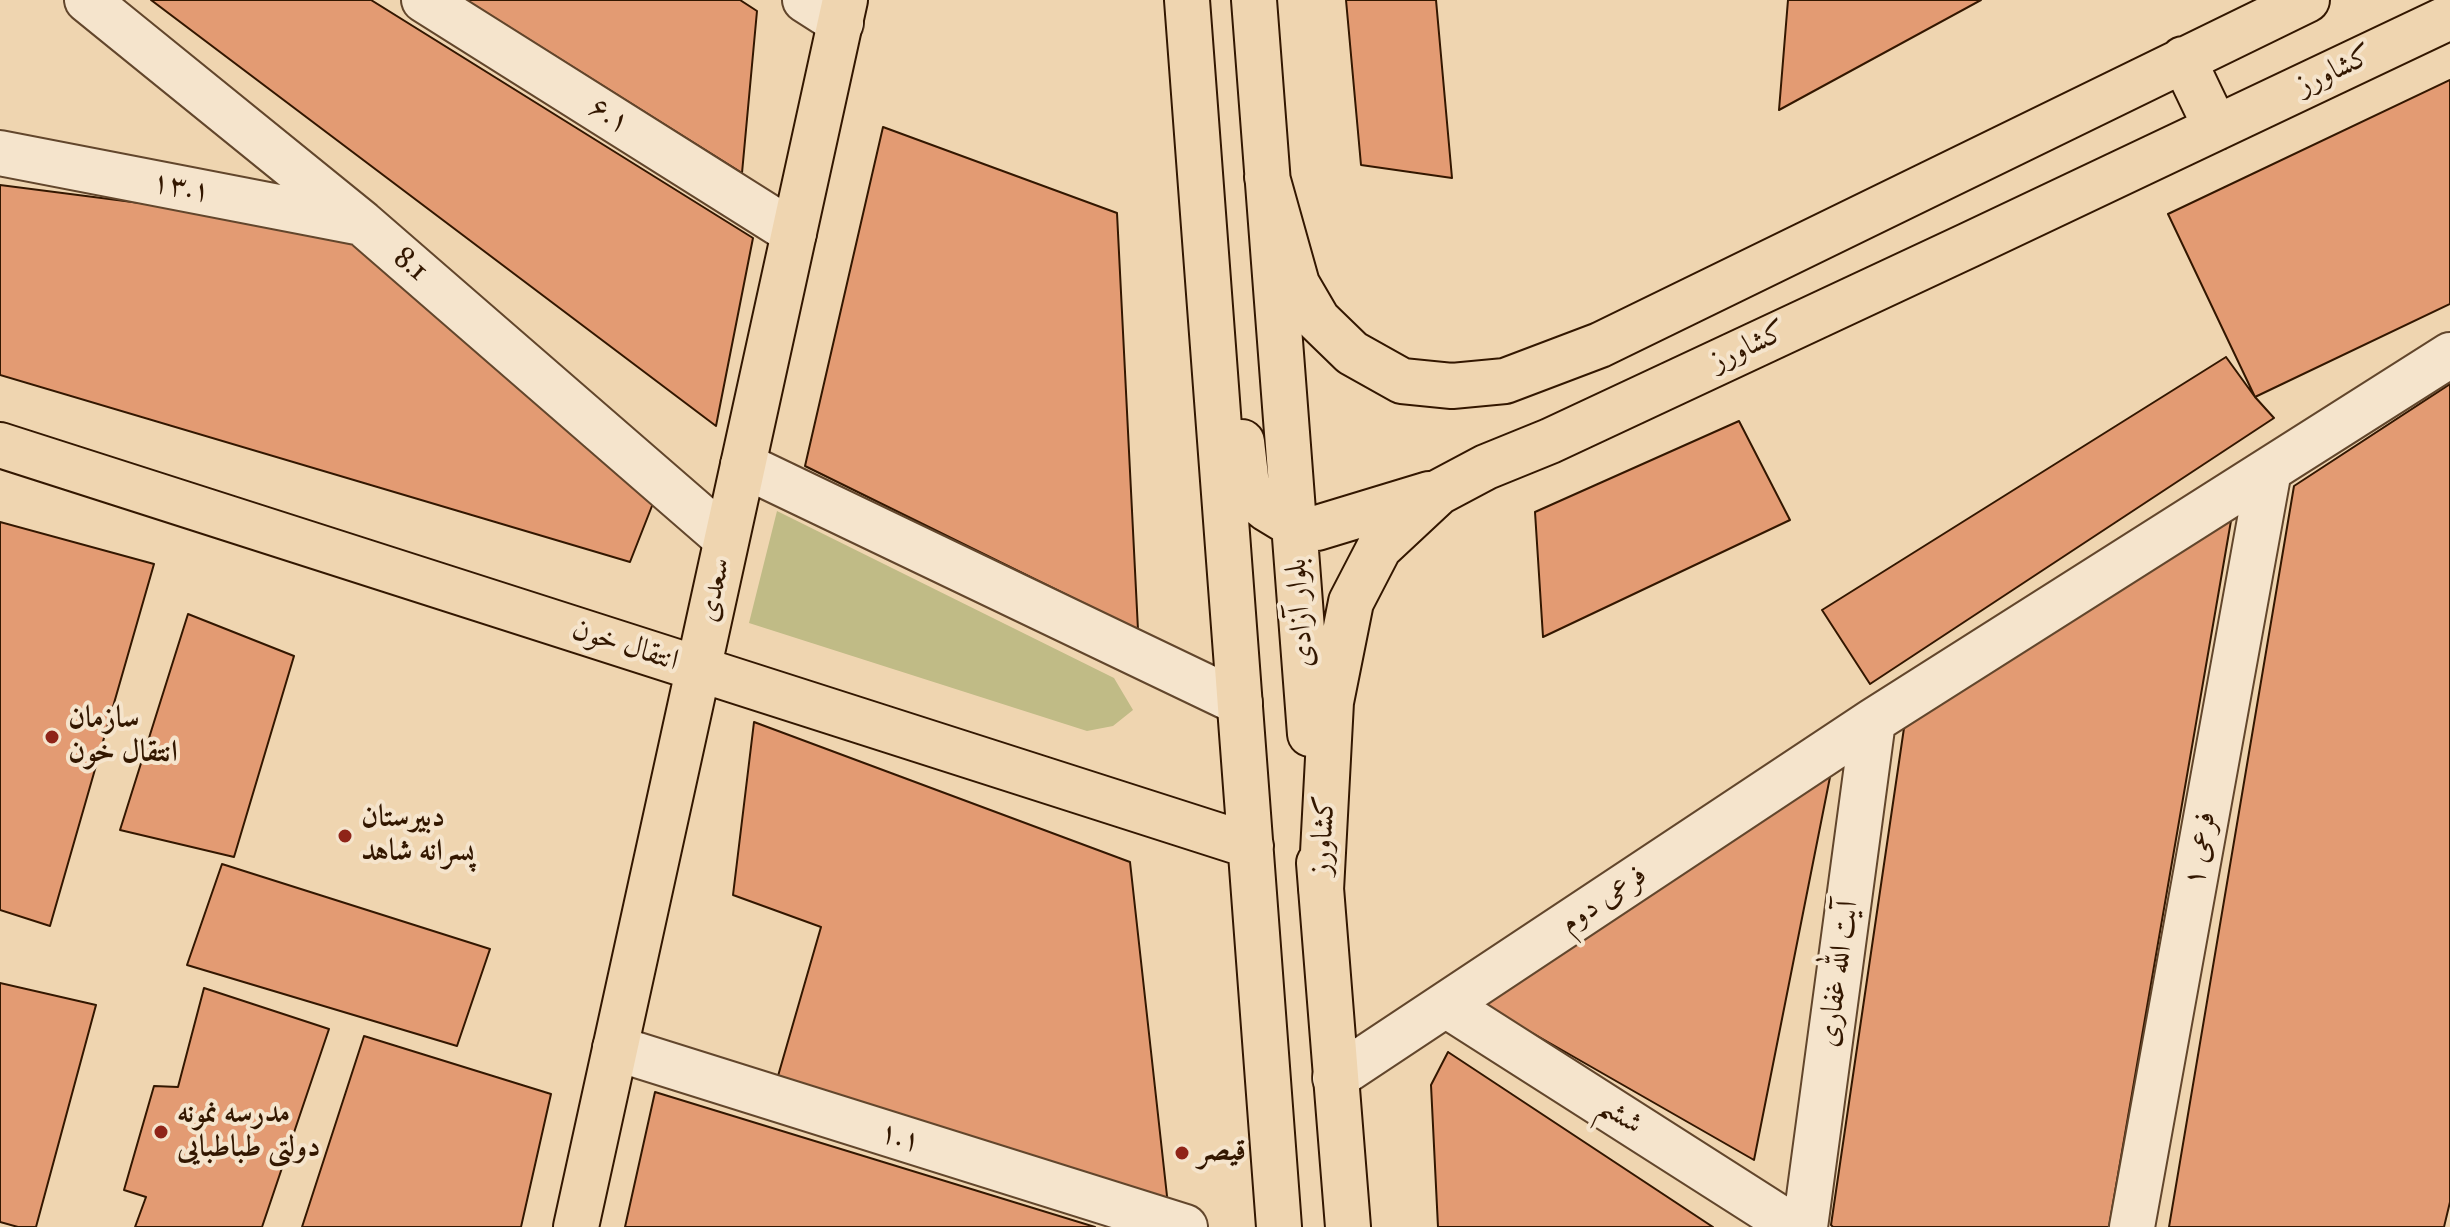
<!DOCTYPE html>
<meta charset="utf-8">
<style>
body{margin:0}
canvas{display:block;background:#efd5b0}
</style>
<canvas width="2450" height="1227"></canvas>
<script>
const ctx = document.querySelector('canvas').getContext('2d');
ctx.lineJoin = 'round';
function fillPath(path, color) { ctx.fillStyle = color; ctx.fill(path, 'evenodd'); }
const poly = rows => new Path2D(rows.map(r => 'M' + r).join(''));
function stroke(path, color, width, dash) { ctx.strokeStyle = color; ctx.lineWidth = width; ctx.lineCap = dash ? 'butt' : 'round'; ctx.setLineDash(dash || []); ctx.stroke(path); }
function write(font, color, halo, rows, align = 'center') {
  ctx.font = font + ' "IM FELL Great Primer",Amiri,serif'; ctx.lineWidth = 8; ctx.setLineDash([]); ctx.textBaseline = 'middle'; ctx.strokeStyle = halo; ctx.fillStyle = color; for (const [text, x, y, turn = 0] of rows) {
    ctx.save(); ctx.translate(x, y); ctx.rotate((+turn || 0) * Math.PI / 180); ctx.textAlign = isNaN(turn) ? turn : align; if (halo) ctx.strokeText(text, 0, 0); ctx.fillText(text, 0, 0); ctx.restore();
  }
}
fillPath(poly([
 [777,511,1114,678,1133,710,1113,726,1087,731,749,623]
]), '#c0bb86');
const building = poly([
 [151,0,371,0,753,238,716,426,151,0],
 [466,0,740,0,757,11,742,173,466,0],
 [1346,0,1436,0,1452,178,1361,165,1346,0],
 [1788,0,1981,0,1779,110,1788,0],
 [2450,80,2450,304,2255,397,2168,214,2450,80],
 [883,127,1117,213,1138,630,805,466,883,127],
 [0,185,374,233,661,483,630,562,0,375,0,185],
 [2226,357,2255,397,2274,418,1870,684,1822,610,2226,357],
 [2450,384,2450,1202,2444,1227,2169,1227,2294,486,2450,384],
 [1739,421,1790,520,1543,637,1535,512,1739,421],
 [2232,515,2109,1227,1833,1227,1831,1225,1904,728,2232,515],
 [0,522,154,564,50,926,0,910,0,522],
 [188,614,294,656,234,857,120,830,188,614],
 [754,722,1130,862,1168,1205,778,1076,821,927,733,895,754,722],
 [1831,772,1754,1160,1478,1002,1831,772],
 [222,864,490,949,457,1046,187,965,222,864],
 [0,983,96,1005,36,1227,18,1227,0,1222,0,983],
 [204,988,329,1029,262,1227,135,1227,146,1197,124,1190,154,1086,178,1087,204,988],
 [364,1036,551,1094,521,1227,302,1227,364,1036],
 [1448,1052,1713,1227,1438,1227,1431,1085,1448,1052],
 [655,1092,1095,1227,625,1227,655,1092]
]);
fillPath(building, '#e39b73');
stroke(building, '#331700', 2);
const minor = poly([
 [87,0,362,223,726,539],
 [424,0,794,233],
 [805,0,841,23],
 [0,153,356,222],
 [743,465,1240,703],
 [1446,1005,1794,1227],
 [615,1048,1185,1227],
 [1335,1078,1873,721,2450,355],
 [1805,1227,1873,721],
 [2132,1227,2269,470]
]);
const major = poly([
 [1187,0,1279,1227],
 [1254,0,1310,734],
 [2183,59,2216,128],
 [1267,177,1297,284,1318,320,1352,353,1402,381,1452,386,1505,381,1600,345,2307,0],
 [1242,442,1247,485,1256,500,1267,509,1295,526,1317,528,1429,494],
 [0,445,1251,846],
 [1319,863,1348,1227],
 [1321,890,1331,702,1351,602,1379,548,1439,492,1486,467,1550,441,1969,245,2450,17],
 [576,1227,845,0]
]);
stroke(minor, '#62462c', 48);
stroke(major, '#331700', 48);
stroke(minor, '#f5e4cc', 44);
stroke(major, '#efd5b0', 44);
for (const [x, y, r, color] of [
 [52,737,8,"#8f2418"],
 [345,836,8,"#8f2418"],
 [161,1132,8,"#8f2418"],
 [1182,1153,8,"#8f2418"]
]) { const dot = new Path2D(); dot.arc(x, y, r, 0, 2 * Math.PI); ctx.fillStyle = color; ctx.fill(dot); stroke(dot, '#f5e4cc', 3); }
write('30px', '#331700', '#f5e4cc', [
 ["کشاورز",2335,71,-25],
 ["۶.۱",609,116,32],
 ["۱۳.۱",181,188,11],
 ["8.1",410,265,41],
 ["کشاورز",1749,347,-25],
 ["سعدی",715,590,-78],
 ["بلوار آزادی",1301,613,-94],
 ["انتقال خون",625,646,18],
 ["کشاورز",1324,835,-87],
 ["فرعی ۱",2201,849,-80],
 ["فرعی دوم",1604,900,-34],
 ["آیت الله غفاری",1839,974,-82],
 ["ششم",1620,1116,33],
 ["۱.۱",900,1138,17]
]);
write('bold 30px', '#331700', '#f5e4cc', [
 ["سازمان",68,720],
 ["انتقال خون",68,754],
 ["دبیرستان",361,819],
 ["پسرانه شاهد",361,853],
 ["مدرسه نمونه",177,1115],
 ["دولتی طباطبایی",177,1149],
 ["قیصر",1198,1153]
], 'left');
</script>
